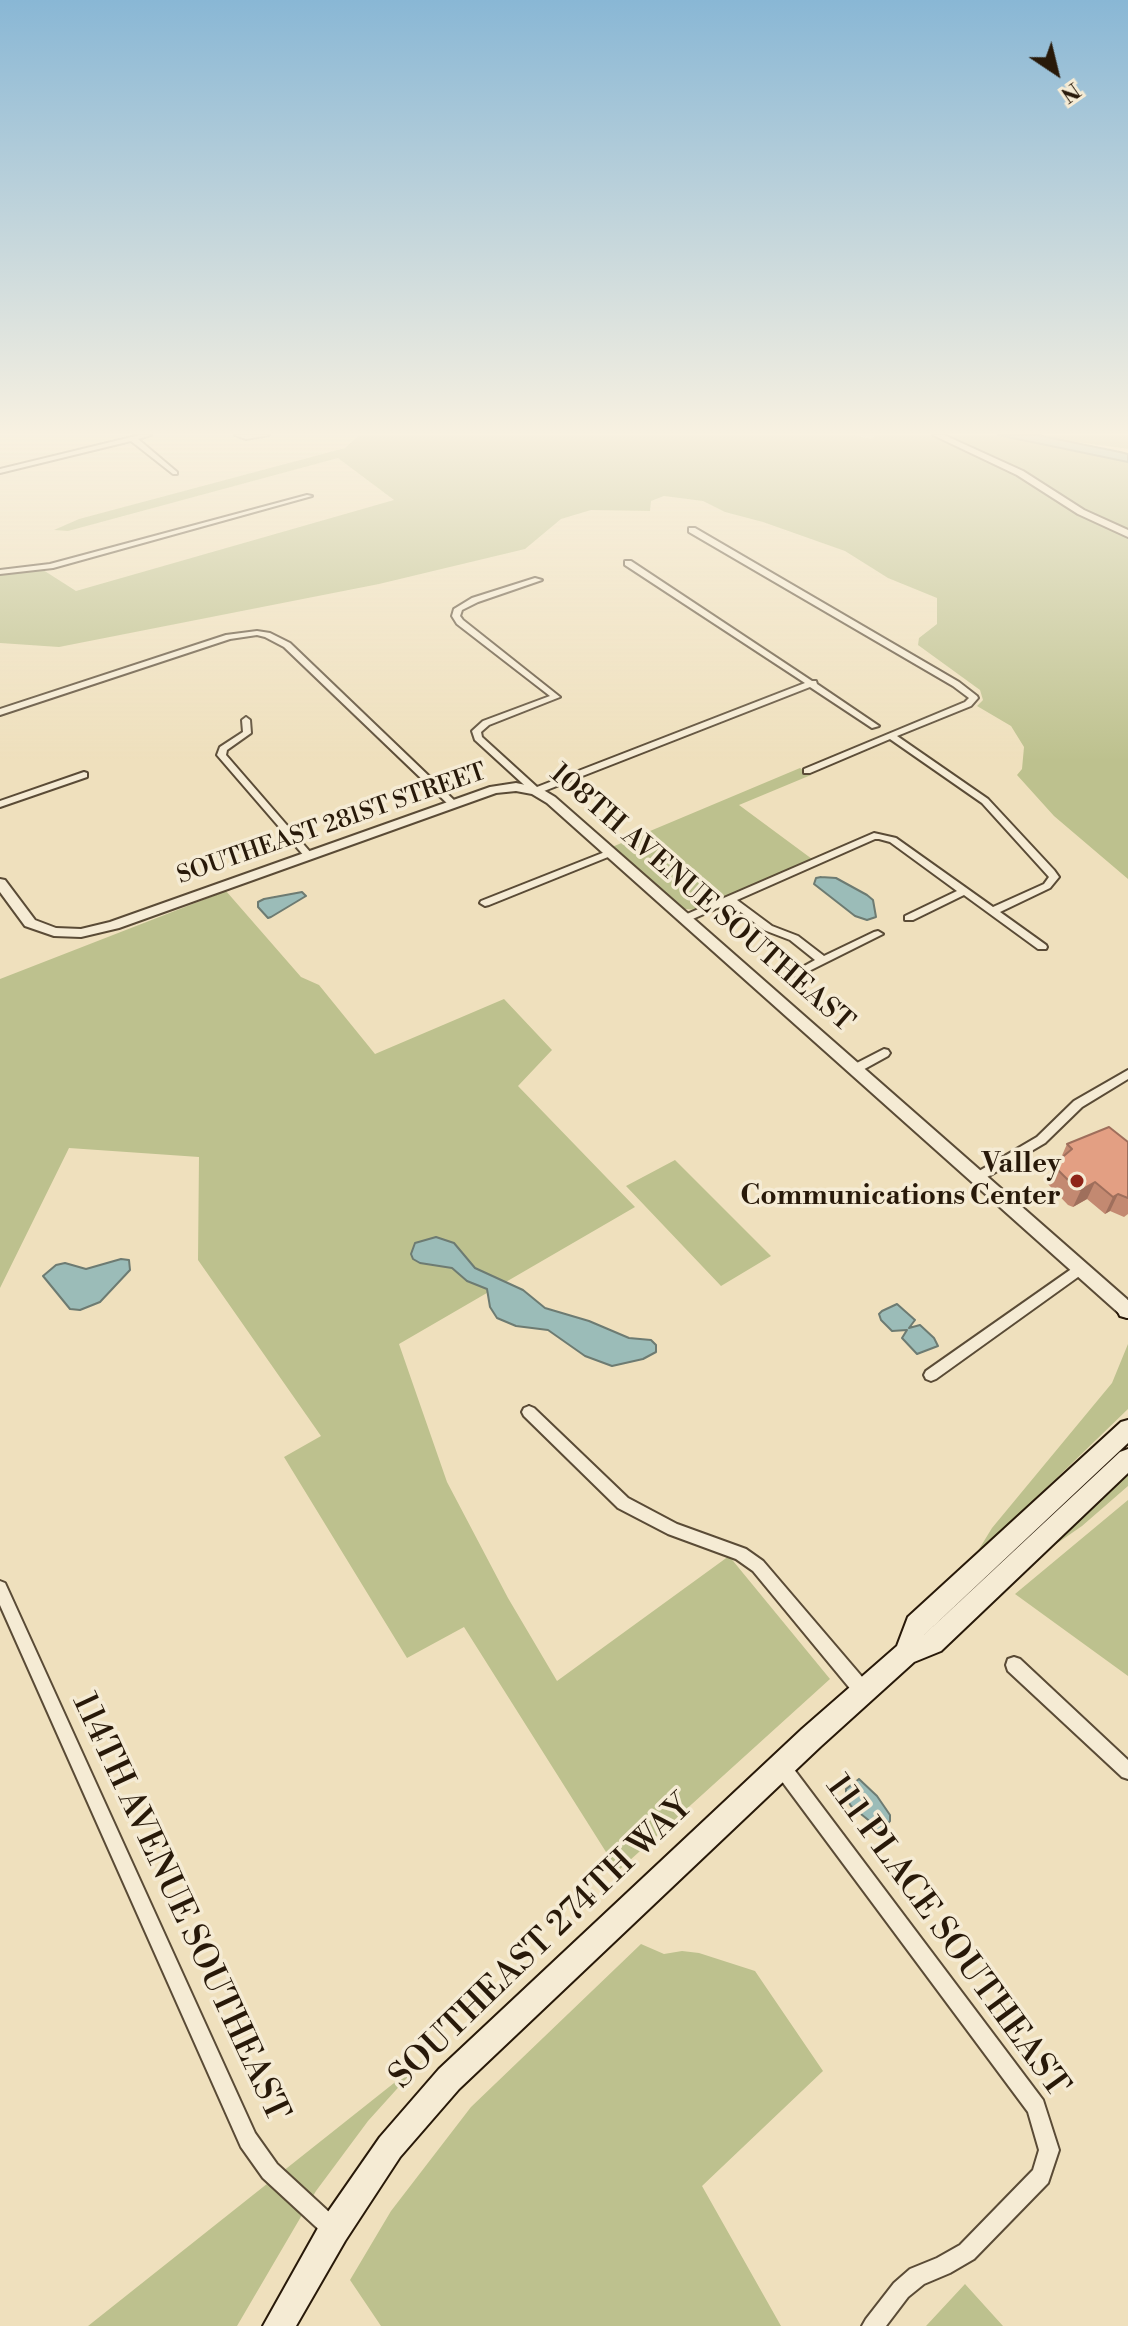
<!DOCTYPE html>
<style>
body{margin:0}
#map{position:relative;width:1128px;height:2326px;overflow:hidden;background:#efe0bd;font-family:"Libre Bodoni",serif}
canvas{display:block}
.north{position:absolute;left:1016px;top:32px;width:80px;height:80px;-webkit-text-stroke:6px #f5ebd4;paint-order:stroke;rotate:145deg;font-size:22px;font-weight:700;line-height:32px;text-align:center;color:#281909}
.north::after{content:'';display:block;margin:auto;width:28px;height:36px;background:#281909;clip-path:polygon(50% 0,100% 100%,50% 72%,0 100%)}
</style>
<div id="map">
<canvas width="1128" height="2326"></canvas>
<div class="north">N</div>
</div>
<script>
const ctx = document.querySelector('canvas').getContext('2d');
ctx.lineJoin = 'round';
function fillPath(path, color) { ctx.fillStyle = color; ctx.fill(path, 'evenodd'); }
const poly = rows => new Path2D(rows.map(r => 'M' + r).join(''));
function stroke(path, color, width, dash) { ctx.strokeStyle = color; ctx.lineWidth = width; ctx.lineCap = dash ? 'butt' : 'round'; ctx.setLineDash(dash || []); ctx.stroke(path); }
function write(font, color, halo, rows, align = 'center') {
  ctx.font = font + ' "Libre Bodoni",serif'; ctx.lineWidth = 7; ctx.setLineDash([]); ctx.textBaseline = 'middle'; ctx.strokeStyle = halo; ctx.fillStyle = color; for (const [text, x, y, turn = 0] of rows) {
    ctx.save(); ctx.translate(x, y); ctx.rotate((+turn || 0) * Math.PI / 180); ctx.textAlign = isNaN(turn) ? turn : align; if (halo) ctx.strokeText(text, 0, 0); ctx.fillText(text, 0, 0); ctx.restore();
  }
}
fillPath(poly([
 [359,435,853,435,872,439,875,435,996,435,1128,462,1128,879,1054,816,1017,775,1022,769,1024,747,1011,726,977,706,983,700,980,690,918,645,919,638,937,624,937,598,888,578,845,551,763,522,725,512,703,501,664,496,651,501,650,511,591,510,561,519,525,549,379,584,59,647,0,643,0,572,40,568,76,591,394,500,338,458,68,531,54,530,79,519,345,448],
 [1037,435,1128,435,1128,449,1047,438],
 [800,768,811,775,739,805,812,859,698,910,684,909,612,847],
 [226,891,301,977,319,985,375,1054,504,999,552,1050,518,1086,635,1207,399,1344,447,1482,508,1598,557,1681,729,1556,830,1679,618,1871,464,1627,407,1658,284,1457,321,1436,198,1260,199,1157,69,1148,0,1288,0,979],
 [675,1160,771,1256,721,1286,626,1186],
 [1128,1344,1128,1409,973,1559,992,1528,1112,1383],
 [1128,1473,1128,1486,1082,1526,1030,1562],
 [1128,1500,1128,1676,1015,1594],
 [641,1944,664,1954,682,1951,699,1953,755,1971,823,2071,702,2186,781,2326,381,2326,350,2280,391,2211,471,2107],
 [423,2060,368,2121,316,2191,237,2326,88,2326],
 [965,2284,1003,2326,926,2326]
]), '#bdc18e');
const water = poly([
 [998,435,1037,435,1120,452,1128,454,1128,462,998,435],
 [821,877,836,878,867,895,873,900,876,917,867,920,855,916,814,884,816,878,821,877],
 [302,892,306,896,271,917,268,918,258,907,258,902,264,899,302,892],
 [436,1237,454,1243,475,1268,523,1290,545,1308,589,1321,629,1338,651,1340,656,1345,656,1352,643,1359,612,1366,585,1356,548,1330,516,1326,497,1318,490,1307,487,1289,467,1281,452,1268,420,1263,413,1259,411,1254,415,1243,436,1237],
 [121,1259,129,1260,130,1270,100,1302,80,1310,70,1309,43,1276,56,1265,65,1263,86,1269,121,1259],
 [897,1304,915,1320,909,1328,920,1325,934,1338,938,1346,917,1354,902,1338,907,1330,892,1331,881,1320,879,1314,882,1311,897,1304],
 [859,1779,877,1796,890,1815,890,1821,879,1832,876,1832,872,1823,851,1806,846,1798,846,1789,859,1779]
]);
fillPath(water, '#9bbcb8');
stroke(water, '#6d7b72', 2);
const minor = poly([
 [140,435,151,435,138,439,177,472,177,474,173,474,131,441,0,473,0,469,140,435],
 [235,435,269,435,246,439,235,435],
 [307,495,312,496,53,568,0,574,0,570,50,564,307,495],
 [689,528,695,528,959,682,977,696,978,698,971,706,897,736,988,799,1054,870,1059,877,1050,888,1000,912,1046,945,1047,947,1046,949,1038,949,964,895,913,920,905,920,905,916,957,891,890,842,879,839,875,839,737,900,772,926,798,936,824,956,874,932,878,931,883,934,799,976,791,976,790,974,815,960,790,940,764,930,729,903,688,921,680,921,680,917,874,833,896,838,993,907,1044,884,1049,877,982,803,890,739,810,773,804,773,804,769,965,702,969,698,953,686,689,532,689,528],
 [625,561,631,561,812,681,816,681,817,684,879,726,872,728,810,687,539,793,533,793,475,740,472,731,483,721,550,696,457,624,452,616,454,609,472,598,535,578,542,580,478,602,462,610,460,616,463,620,560,697,489,725,481,732,482,737,537,787,805,683,625,565,625,561],
 [257,631,270,633,290,643,456,802,456,806,450,806,284,647,265,637,257,635,230,639,0,715,0,709,226,635,257,631],
 [246,717,250,720,251,733,227,750,226,755,311,853,311,857,305,857,217,755,220,747,243,732,242,720,246,717],
 [84,772,87,773,87,777,0,807,0,801,84,772],
 [610,850,615,853,613,855,489,905,485,906,480,903,481,901,610,850],
 [884,1049,888,1050,890,1053,888,1056,859,1072,851,1072,849,1069,851,1066,884,1049],
 [1128,1070,1128,1079,1082,1107,1045,1143,982,1180,974,1180,972,1177,974,1174,1037,1137,1074,1101,1128,1070],
 [1080,1263,1085,1264,1086,1268,1085,1272,936,1379,931,1381,926,1379,924,1375,926,1371,1080,1263],
 [529,1406,534,1408,628,1498,677,1524,746,1549,763,1561,869,1685,871,1691,869,1697,863,1699,857,1697,753,1571,736,1559,668,1534,618,1508,524,1416,522,1412,524,1408,529,1406],
 [0,1581,5,1583,255,2133,277,2164,341,2223,344,2230,341,2237,334,2240,327,2237,263,2178,241,2147,0,1605,0,1581],
 [1014,1657,1020,1659,1128,1760,1128,1779,1122,1777,1008,1671,1006,1665,1008,1659,1014,1657],
 [781,1758,787,1760,1043,2100,1059,2150,1048,2183,974,2259,950,2273,924,2284,908,2297,886,2326,862,2326,866,2319,894,2283,910,2269,937,2258,960,2245,1033,2170,1039,2150,1028,2112,775,1772,773,1766,775,1760,781,1758]
]);
const tertiary = poly([
 [933,435,944,435,1023,471,1084,510,1128,530,1128,537,1078,514,1017,475,933,435],
 [516,783,540,788,555,797,1128,1300,1128,1318,1122,1316,547,803,532,794,516,791,496,793,119,928,81,937,54,936,25,926,0,892,0,879,5,880,35,920,56,928,81,929,110,922,490,787,516,783]
]);
const secondary = poly([
 [1128,1301,1128,1318,1127,1318,1120,1316,1117,1310,1121,1303,1128,1301],
 [1128,1420,1128,1443,924,1635,1120,1452,1128,1449,1128,1473,941,1651,914,1662,820,1747,459,2089,400,2157,345,2241,296,2326,263,2326,323,2219,380,2137,439,2069,802,1729,897,1646,908,1617,1121,1422,1128,1420]
]);
stroke(minor, '#5a4b36', 4);
stroke(tertiary, '#5a4b36', 4);
stroke(secondary, '#281909', 4);
fillPath(minor, '#f5ebd4');
fillPath(tertiary, '#f5ebd4');
fillPath(secondary, '#f5ebd4');
fillPath(poly([
 [1128,1142,1128,1214,1124,1217,1110,1211,1105,1214,1087,1199,1073,1207,1068,1205,1046,1182,1053,1165,1060,1160,1067,1144]
]), '#c38971');
fillPath(poly([
 [1095,1182,1087,1199,1073,1207,1081,1190],
 [1118,1194,1110,1211,1105,1214,1113,1197]
]), '#9f6f5c');
const building = poly([
 [1109,1127,1128,1142,1128,1198,1118,1194,1113,1197,1095,1182,1081,1190,1076,1188,1053,1165,1072,1149,1067,1144,1109,1127]
]);
fillPath(building, '#e39f83');
stroke(building, '#9f6f5c', 2);
const sky = ctx.createLinearGradient(0, 0, 0, 761);
sky.addColorStop(0, '#89b7d5');
sky.addColorStop(0.57, '#f8f1e1');
sky.addColorStop(1, '#f8f1e100');
ctx.fillStyle = sky;
ctx.fillRect(0, 0, 1128, 761);
for (const [x, y, r, color] of [
 [1077,1181,8,"#8f2418"]
]) { const dot = new Path2D(); dot.arc(x, y, r, 0, 2 * Math.PI); ctx.fillStyle = color; ctx.fill(dot); stroke(dot, '#f5ebd4', 3); }
write('24px', '#281909', '#f5ebd4', [
 ["SOUTHEAST 281ST STREET",332,825,-19]
]);
write('28px', '#281909', '#f5ebd4', [
 ["108TH AVENUE SOUTHEAST",701,899,41]
]);
write('bold 28px', '#281909', '#f5ebd4', [
 ["Valley",1061,1165],
 ["Communications Center",1061,1197]
], 'right');
write('34px', '#281909', '#f5ebd4', [
 ["114TH AVENUE SOUTHEAST",179,1908,65],
 ["111 PLACE SOUTHEAST",946,1937,54],
 ["SOUTHEAST 274TH WAY",542,1943,-44]
]);
</script>
